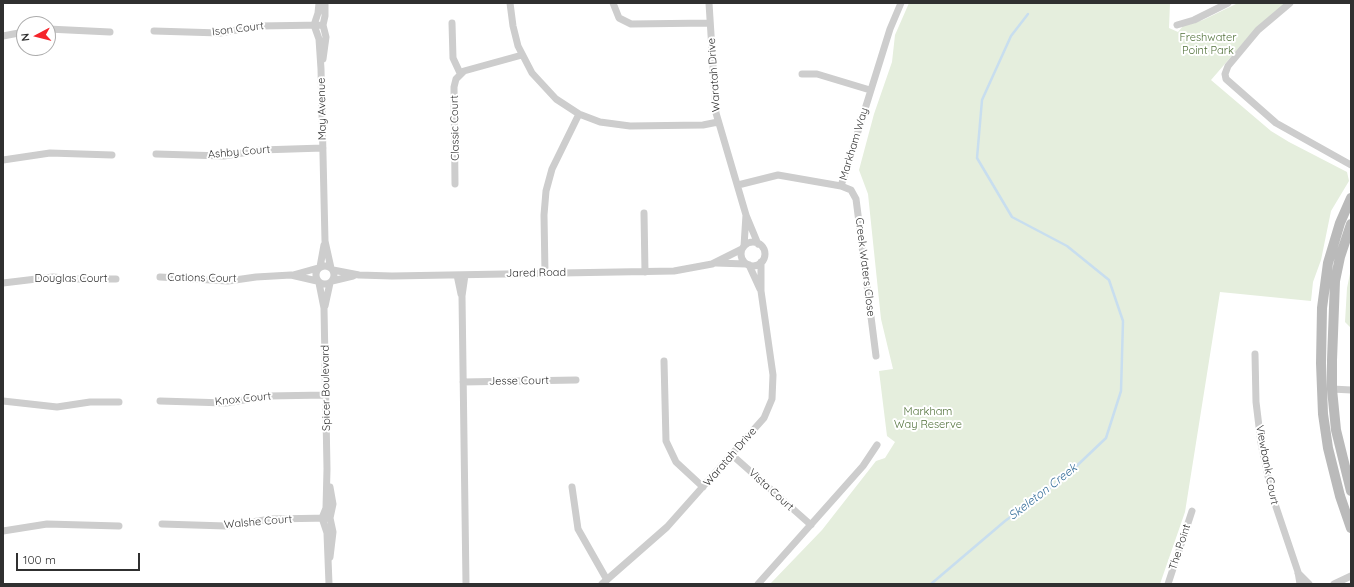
<!DOCTYPE html>
<style>
body{margin:0}
#map{position:relative;width:1354px;height:587px;overflow:hidden;background:#fff;font-family:Quicksand,sans-serif}
canvas{display:block}
.frame{position:absolute;inset:0;border:4px solid #303030;pointer-events:none}
.north{position:absolute;left:16px;top:16px;width:40px;height:40px;box-sizing:border-box;background:#fff;border:1px solid #acacac;border-radius:50%;rotate:263deg;font-size:11px;font-weight:700;line-height:16px;text-align:center;color:#303030}
.north::after{content:'';display:block;margin:auto;width:14px;height:18px;background:#f5242a;clip-path:polygon(50% 0,100% 100%,50% 72%,0 100%)}
.scale{position:absolute;left:16px;top:553px;width:124px;height:18px;box-sizing:border-box;border:2px solid #303030;border-top:0;padding-left:5px;font-size:12px;line-height:14px;white-space:nowrap;color:#303030;-webkit-text-stroke:3px #fff;paint-order:stroke}
</style>
<div id="map">
<canvas width="1354" height="587"></canvas>
<div class="frame"></div>
<div class="north">N</div>
<div class="scale">100 m</div>
</div>
<script>
const ctx = document.querySelector('canvas').getContext('2d');
ctx.lineJoin = 'round';
function fillPath(path, color) { ctx.fillStyle = color; ctx.fill(path, 'evenodd'); }
const poly = rows => new Path2D(rows.map(r => 'M' + r).join(''));
function stroke(path, color, width, dash) { ctx.strokeStyle = color; ctx.lineWidth = width; ctx.lineCap = dash ? 'butt' : 'round'; ctx.setLineDash(dash || []); ctx.stroke(path); }
function write(font, color, halo, rows, align = 'center') {
  ctx.font = font + ' Quicksand,sans-serif'; ctx.lineWidth = 4; ctx.setLineDash([]); ctx.textBaseline = 'middle'; ctx.strokeStyle = halo; ctx.fillStyle = color; for (const [text, x, y, turn = 0] of rows) {
    ctx.save(); ctx.translate(x, y); ctx.rotate((+turn || 0) * Math.PI / 180); ctx.textAlign = isNaN(turn) ? turn : align; if (halo) ctx.strokeText(text, 0, 0); ctx.fillText(text, 0, 0); ctx.restore();
  }
}
fillPath(poly([
 [909,3,1170,3,1169,28,1178,32,1183,26,1203,20,1238,3,1287,3,1256,28,1211,80,1271,131,1289,142,1347,172,1349,181,1331,211,1321,260,1313,282,1311,301,1220,292,1185,512,1160,584,770,584,822,530,876,461,885,458,895,442,887,436,879,371,893,369,881,319,868,194,859,170,874,114,892,62,895,35],
 [1351,269,1351,328,1345,322,1347,288]
]), '#e5eedd');
stroke(poly([
 [931,584,1005,521,1065,477,1106,438,1121,391,1123,321,1109,280,1067,246,1012,217,977,158,982,100,1011,36,1028,14]
]), '#c8deef', 2.5);
stroke(poly([
 [319,3,318,13,314,25,319,39,321,69,325,241,331,268],
 [510,3,513,26,518,46,532,73,556,99,579,114,600,122,630,126,703,125,718,122],
 [613,3,619,18,631,24,710,23],
 [709,3,716,113,746,215,758,244],
 [1290,3,1258,30,1228,66,1225,74,1226,79,1276,123,1351,165],
 [452,23,453,58,460,73],
 [1177,25,1194,20,1228,3],
 [48,29,110,32],
 [154,31,220,33,259,26,323,25],
 [3,36,24,32],
 [323,59,326,37,323,25,325,16,325,3],
 [802,74,817,74,870,90],
 [156,154,224,156,261,150,323,148],
 [3,160,50,153,112,155],
 [455,184,454,87,456,79,464,71,522,55],
 [738,185,778,175,841,186,890,29,901,3],
 [841,186,851,190,856,199,876,356],
 [644,213,645,272],
 '741 254a12 12 0 1 1 24 0a12 12 0 1 1-24 0Z',
 [744,246,746,215],
 [716,263,746,264],
 [749,265,760,289],
 '316 275a9 9 0 1 1 18 0a9 9 0 1 1-18 0Z',
 [320,267,324,245],
 [333,270,359,275,392,276,674,271,712,264,742,249],
 [545,273,544,215,546,191,552,169,579,114],
 [293,275,318,268],
 [457,275,461,294],
 [465,275,462,296,466,584],
 [160,277,228,281,256,277,291,275,317,281],
 [332,281,353,276],
 [3,283,53,277,74,279,116,279],
 [319,283,324,308,327,469,326,508,322,518,327,533,329,584],
 [325,306,330,283],
 [1255,354,1256,402,1261,443,1272,495,1298,572,1300,584],
 [664,361,666,441,676,462,703,487],
 [463,382,576,380],
 [1332,389,1351,390],
 [3,401,57,407,90,402,119,402],
 [160,401,226,403,268,396,326,395],
 [732,455,811,525],
 [330,487,333,504,330,518,333,532,330,557],
 [572,487,578,529,607,580],
 [162,524,226,526,271,519,330,518],
 [3,531,47,524,119,526],
 [1298,573,1309,584],
 [602,584,667,527,764,418,772,399,773,375,761,291,761,262],
 [758,584,863,466,877,445],
 [1168,584,1192,511],
 [1334,584,1351,576]
]), '#cdcdcd', 7);
stroke(poly([
 [1351,198,1340,223,1328,263,1322,308,1321,363,1323,414,1328,448,1340,496,1351,528],
 [1351,224,1340,257,1335,281,1332,360,1332,389,1336,430,1351,491]
]), '#bababa', 10);
write('11px', '#303030', '#fff', [
 ["Ison Court",238,29,-7],
 ["Waratah Drive",714,75,-94],
 ["May Avenue",322,109,-91],
 ["Classic Court",455,128,-91],
 ["Markham Way",854,144,-73],
 ["Ashby Court",239,152,-5],
 ["Creek Waters Close",865,267,83],
 ["Jared Road",536,273,-1],
 ["Cations Court",202,278,1],
 ["Douglas Court",71,279],
 ["Jesse Court",519,381,-1],
 ["Spicer Boulevard",326,388,-91],
 ["Knox Court",243,399,-6],
 ["Waratah Drive",730,457,-49],
 ["Viewbank Court",1267,465,79],
 ["Vista Court",771,490,42],
 ["Walshe Court",258,522,-5],
 ["The Point",1180,547,-72]
]);
write('11px', '#507039', '#fff', [
 ["Freshwater",1208,38],
 ["Point Park",1208,51],
 ["Markham",928,412],
 ["Way Reserve",928,425]
]);
write('italic 12px', '#366f9a', '#fff', [
 ["Skeleton Creek",1043,492,-38]
]);
</script>
